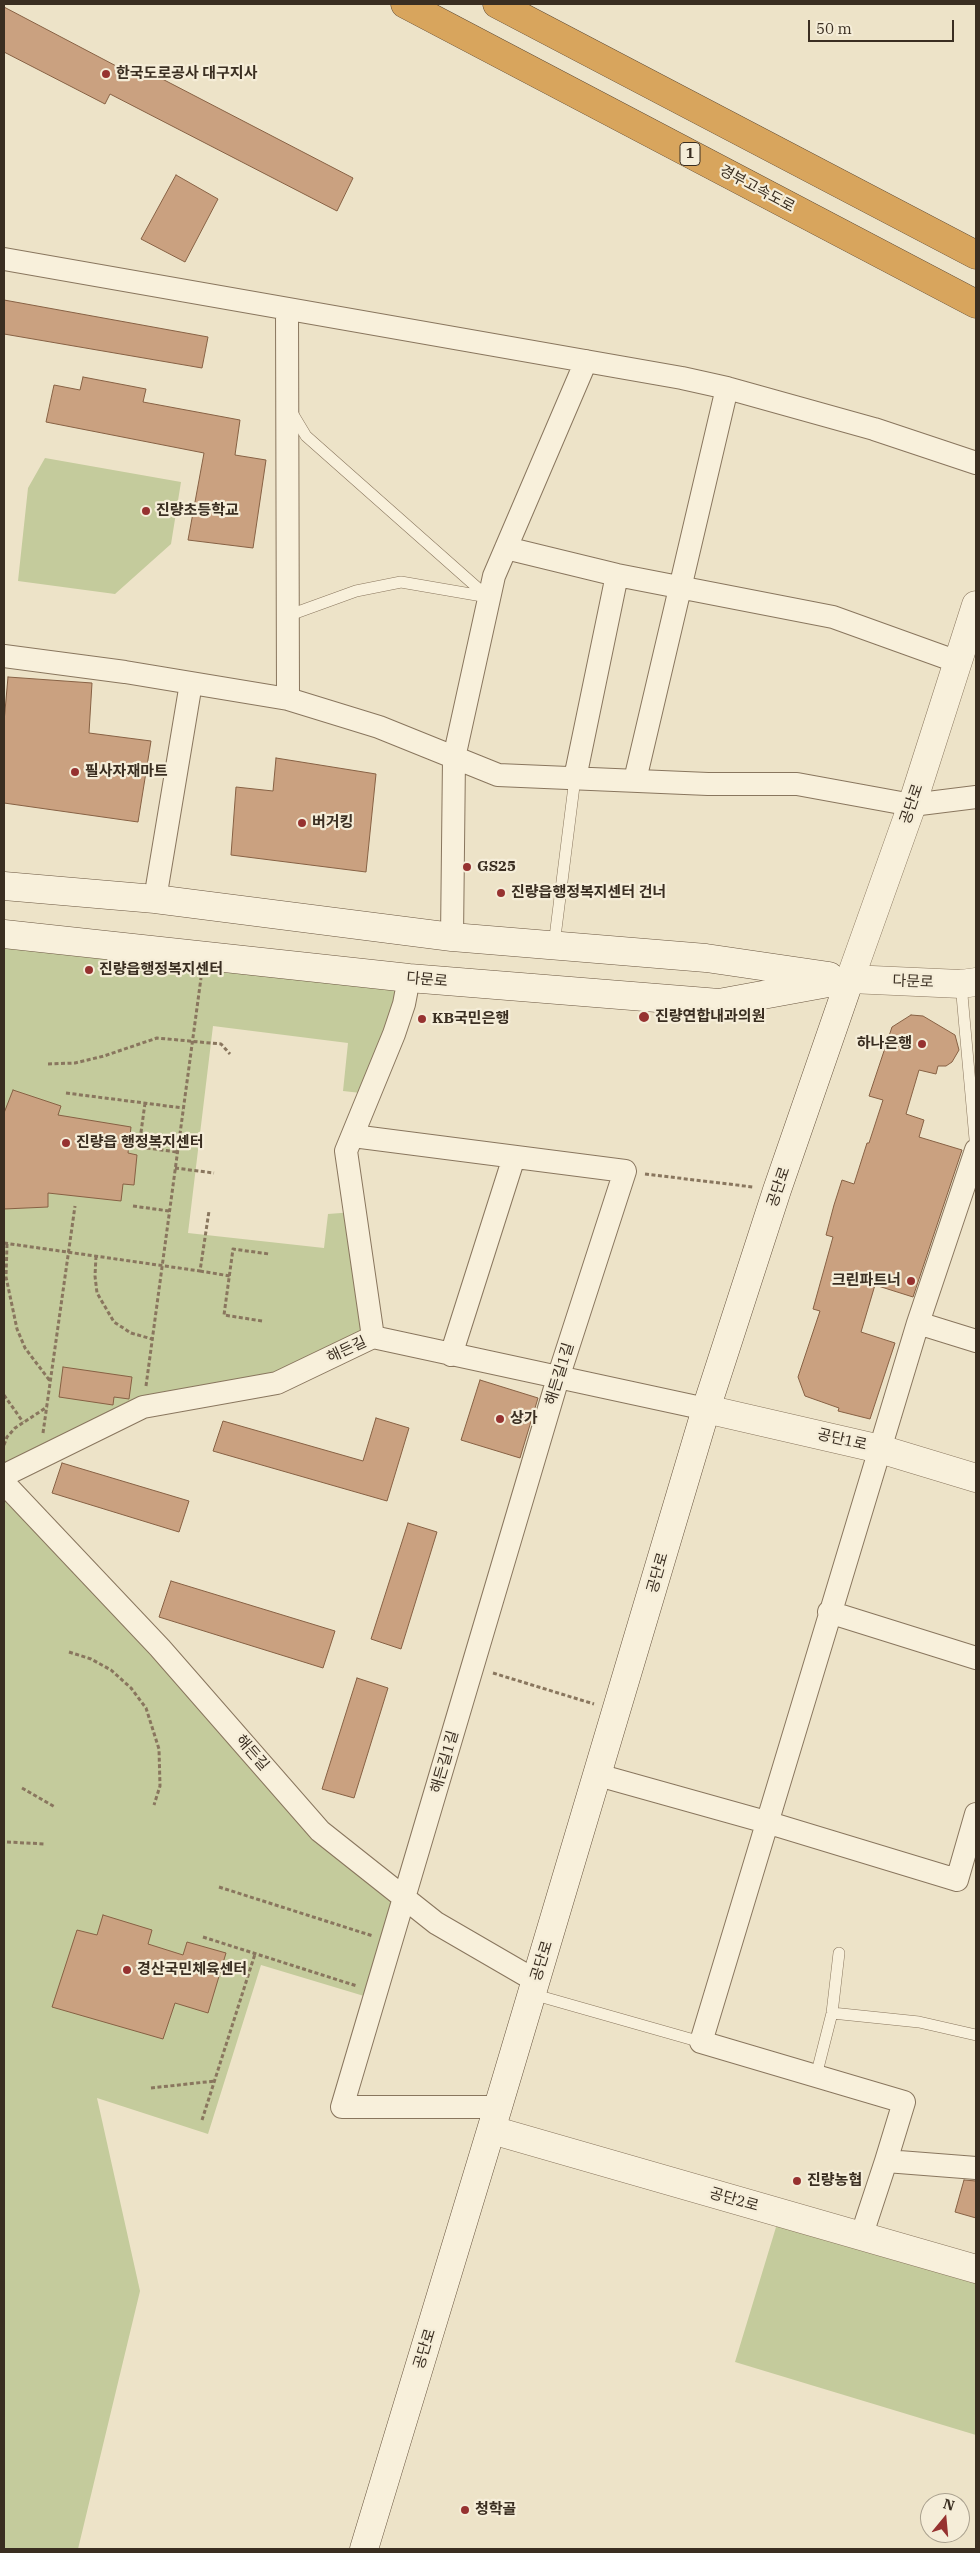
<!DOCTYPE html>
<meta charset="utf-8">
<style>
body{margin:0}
#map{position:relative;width:980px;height:2553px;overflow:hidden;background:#ede3c8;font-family:"IBM Plex Serif",serif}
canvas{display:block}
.frame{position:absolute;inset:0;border:5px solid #3a2e21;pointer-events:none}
.north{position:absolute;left:920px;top:2493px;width:50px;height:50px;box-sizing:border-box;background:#f5edd8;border:1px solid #aaa18f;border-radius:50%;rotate:17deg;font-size:14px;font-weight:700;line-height:20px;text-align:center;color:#3a2e21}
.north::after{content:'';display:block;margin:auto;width:18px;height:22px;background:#963230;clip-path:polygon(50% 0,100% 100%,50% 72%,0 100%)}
.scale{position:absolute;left:808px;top:20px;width:146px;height:22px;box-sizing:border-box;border:2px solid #3a2e21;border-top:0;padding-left:6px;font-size:15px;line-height:18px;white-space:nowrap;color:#3a2e21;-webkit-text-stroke:4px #f5edd8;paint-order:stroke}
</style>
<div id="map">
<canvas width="980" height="2553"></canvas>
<div class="frame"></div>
<div class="north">N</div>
<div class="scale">50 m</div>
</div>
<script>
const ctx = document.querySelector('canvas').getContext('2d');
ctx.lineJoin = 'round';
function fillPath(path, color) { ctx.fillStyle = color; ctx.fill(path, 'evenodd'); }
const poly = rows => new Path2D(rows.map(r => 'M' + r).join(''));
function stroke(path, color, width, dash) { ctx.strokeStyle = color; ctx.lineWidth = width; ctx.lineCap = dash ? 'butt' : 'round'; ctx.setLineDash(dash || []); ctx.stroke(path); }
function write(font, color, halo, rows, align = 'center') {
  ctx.font = font + ' "IBM Plex Serif","Noto Sans KR",serif'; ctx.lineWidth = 4.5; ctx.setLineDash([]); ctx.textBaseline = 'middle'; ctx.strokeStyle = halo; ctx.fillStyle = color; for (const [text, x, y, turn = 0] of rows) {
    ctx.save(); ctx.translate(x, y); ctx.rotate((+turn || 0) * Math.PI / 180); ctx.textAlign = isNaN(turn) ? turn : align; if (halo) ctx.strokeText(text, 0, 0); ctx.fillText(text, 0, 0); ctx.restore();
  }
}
fillPath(poly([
 [45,458,181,482,171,544,115,594,18,581,28,488],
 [4,934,409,978,370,1094,343,1091,348,1043,213,1026,188,1233,324,1248,328,1214,354,1212,373,1337,277,1383,143,1407,4,1479],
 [4,1483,320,1831,404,1898,374,1999,261,1965,208,2134,97,2098,140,2291,78,2549,4,2549],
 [780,2214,976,2272,976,2435,735,2362]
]), '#c4cb9c');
const building = poly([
 [4,7,139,78,143,69,353,178,337,211,110,94,105,104,4,52,4,7],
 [176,175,218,199,185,262,141,239,176,175],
 [4,300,208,337,202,368,4,334,4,300],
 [83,377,146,389,143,402,240,420,235,455,266,460,253,548,188,540,204,453,46,422,54,385,80,390,83,377],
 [8,677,92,683,89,733,151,741,138,822,4,803,4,722,8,677],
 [276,758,376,774,366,872,231,855,236,787,273,791,276,758],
 [911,1015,923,1016,955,1035,959,1050,952,1062,946,1066,938,1066,936,1074,919,1070,906,1114,924,1120,919,1137,962,1150,913,1297,875,1285,861,1332,895,1343,870,1419,838,1411,839,1408,805,1396,798,1377,820,1311,813,1309,833,1237,826,1235,834,1205,842,1180,854,1184,867,1143,869,1143,883,1100,869,1096,892,1027,911,1015],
 [13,1090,61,1106,58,1115,131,1127,128,1153,137,1155,134,1185,123,1184,121,1201,48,1193,48,1207,4,1209,4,1113,13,1090],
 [63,1367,132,1377,129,1399,114,1397,113,1405,59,1397,63,1367],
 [480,1380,538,1398,520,1458,461,1440,480,1380],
 [376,1418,409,1428,387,1501,213,1451,223,1421,363,1461,376,1418],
 [62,1463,189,1501,179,1532,52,1493,62,1463],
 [408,1523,437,1532,401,1649,371,1639,408,1523],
 [171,1581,335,1631,323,1668,159,1617,171,1581],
 [357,1678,388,1688,354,1798,322,1789,357,1678],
 [103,1915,152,1930,148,1944,183,1955,187,1942,226,1953,208,2013,175,2003,163,2039,52,2007,77,1930,97,1935,103,1915],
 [964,2180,976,2181,976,2218,955,2212,964,2180]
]);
fillPath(building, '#caa180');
stroke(building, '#876144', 1);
const service = poly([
 [291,411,306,436,489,598],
 [287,616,356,591,401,582,488,597],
 [554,945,575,778],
 [961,984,976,1150],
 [532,1994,701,2042],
 [832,2013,919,2022,976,2035],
 [816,2076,832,2013,839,1953]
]);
const minor = poly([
 [4,259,682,378,727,388,874,429,976,463],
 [287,309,288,699],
 [506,548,617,575,833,617,958,662],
 [4,656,125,672,288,699,379,727,498,775,708,784,797,784,912,805,976,797],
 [575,778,617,575],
 [635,780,727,388],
 [155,899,191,683],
 [452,937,454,758,494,576,586,361],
 [353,1136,625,1171,558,1378,342,2107,498,2107],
 [976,1150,918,1323,976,1341],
 [918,1323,701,2042,904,2102,886,2161,976,2168],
 [373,1337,346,1151,394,1034,404,1004,409,978],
 [373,1337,706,1409],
 [451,1355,514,1157],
 [4,1479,11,1472,143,1407,277,1383,373,1337],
 [4,1483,160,1648,320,1831,436,1923,536,1981],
 [829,1612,976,1658],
 [598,1775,766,1822,957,1880,976,1814],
 [861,2237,886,2161]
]);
const tertiary = poly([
 [976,605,912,805,850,979,961,984,976,982],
 [706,1409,880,1449,976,1478],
 [492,2130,976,2269]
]);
const secondary = poly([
 [4,886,155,899,452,937,706,958,829,976],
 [4,934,409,978,719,1003,850,979],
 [364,2549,498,2107,706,1409,777,1190,850,979]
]);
const motorway = poly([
 [405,4,976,304],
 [497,4,976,255]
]);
stroke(service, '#89765e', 12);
stroke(minor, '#89765e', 24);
stroke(tertiary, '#89765e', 29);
stroke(secondary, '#6b5741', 29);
stroke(motorway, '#574431', 29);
stroke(poly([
 [48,1064,75,1063,104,1056,157,1038,221,1044,230,1054],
 [66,1093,183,1108],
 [145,1103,139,1147,177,1152],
 [175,1168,214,1173],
 [645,1174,753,1187],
 [133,1206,169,1211],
 [4,1243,200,1271,209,1211],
 [7,1244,6,1277,17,1329,25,1348,50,1381],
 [96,1256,95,1276,97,1293,114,1322,131,1333,152,1339],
 [200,1271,230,1276],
 [262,1321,224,1315,233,1249,269,1254],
 [146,1386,201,978],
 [4,1395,23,1422],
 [43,1433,75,1206],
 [4,1445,7,1437,15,1428,47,1407],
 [69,1652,91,1659,111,1670,131,1688,146,1708,159,1749,160,1786,154,1805],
 [493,1673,594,1704],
 [22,1788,55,1807],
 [7,1842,45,1844],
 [219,1887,373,1936],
 [203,1937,357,1986],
 [151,2088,215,2081],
 [202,2120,255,1954]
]), '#89765e', 3, [4, 2.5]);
stroke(service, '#f8f0db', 11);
stroke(minor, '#f8f0db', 22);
stroke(tertiary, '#f8f0db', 28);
stroke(secondary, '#f8f0db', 28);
stroke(motorway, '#d8a55d', 28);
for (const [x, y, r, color] of [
 [106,74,5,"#963230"],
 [146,511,5,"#963230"],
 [75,772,5,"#963230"],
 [302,823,5,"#963230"],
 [467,867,5,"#963230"],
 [501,893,5,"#963230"],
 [89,970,5,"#963230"],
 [644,1017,6,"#963230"],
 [422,1019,5,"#963230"],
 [922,1044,5,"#963230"],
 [66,1143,5,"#963230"],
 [911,1281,5,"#963230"],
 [500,1419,5,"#963230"],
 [127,1970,5,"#963230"],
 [797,2181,5,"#963230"],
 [465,2510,5,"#963230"]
]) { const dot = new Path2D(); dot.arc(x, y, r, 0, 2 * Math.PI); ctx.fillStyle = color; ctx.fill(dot); stroke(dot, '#f5edd8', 2); }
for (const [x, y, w] of [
 [690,154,20]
]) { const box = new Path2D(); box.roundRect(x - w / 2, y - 11.5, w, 23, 4); ctx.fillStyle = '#f5edd8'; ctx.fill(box); stroke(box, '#3a2e21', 1); }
write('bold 14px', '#3a2e21', null, [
 ["1",690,154]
]);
write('bold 15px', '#3a2e21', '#f5edd8', [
 ["한국도로공사 대구지사",116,74],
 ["진량초등학교",156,511],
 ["필사자재마트",85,772],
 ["버거킹",312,823],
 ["GS25",477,867],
 ["진량읍행정복지센터 건너",511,893],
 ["진량읍행정복지센터",99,970],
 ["진량연합내과의원",655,1017],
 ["KB국민은행",432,1019],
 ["하나은행",912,1044,"right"],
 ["진량읍 행정복지센터",76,1143],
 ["크린파트너",901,1281,"right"],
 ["상가",510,1419],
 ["경산국민체육센터",137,1970],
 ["진량농협",807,2181],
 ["청학골",475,2510]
], 'left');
write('15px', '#3a2e21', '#f5edd8', [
 ["경부고속도로",757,189,28],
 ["공단로",912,804,-71],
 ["다문로",427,980,5],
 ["다문로",913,982,2],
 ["공단로",779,1187,-71],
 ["해든길",347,1350,-25],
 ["해든길1길",560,1374,-73],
 ["공단1로",842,1440,13],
 ["공단로",658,1573,-74],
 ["해든길",252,1753,49],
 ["해든길1길",445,1762,-74],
 ["공단로",542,1961,-73],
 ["공단2로",734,2200,16],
 ["공단로",425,2349,-73]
]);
</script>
